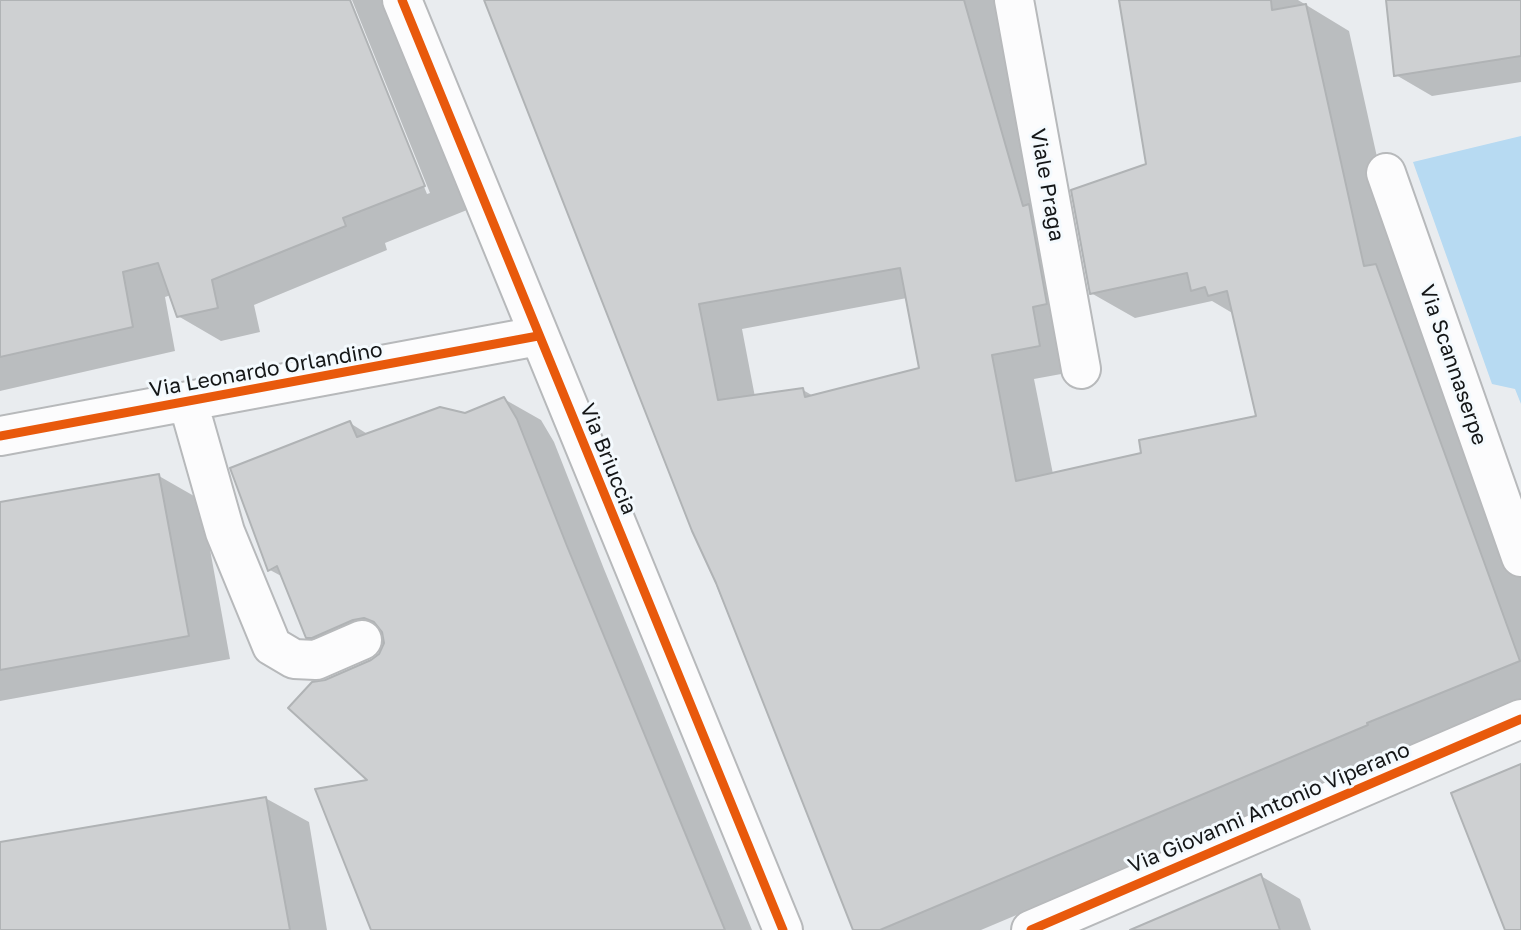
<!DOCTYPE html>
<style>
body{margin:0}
canvas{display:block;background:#e9ecef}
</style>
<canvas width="1521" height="930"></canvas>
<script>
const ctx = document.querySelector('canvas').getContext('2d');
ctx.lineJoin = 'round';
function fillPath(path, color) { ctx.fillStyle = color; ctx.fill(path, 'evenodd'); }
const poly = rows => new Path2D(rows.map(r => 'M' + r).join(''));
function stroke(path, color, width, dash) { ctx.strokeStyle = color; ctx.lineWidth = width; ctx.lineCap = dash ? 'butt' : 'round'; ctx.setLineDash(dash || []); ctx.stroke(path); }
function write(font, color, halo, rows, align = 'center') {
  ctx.font = font + ' "Golos Text",sans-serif'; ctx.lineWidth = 6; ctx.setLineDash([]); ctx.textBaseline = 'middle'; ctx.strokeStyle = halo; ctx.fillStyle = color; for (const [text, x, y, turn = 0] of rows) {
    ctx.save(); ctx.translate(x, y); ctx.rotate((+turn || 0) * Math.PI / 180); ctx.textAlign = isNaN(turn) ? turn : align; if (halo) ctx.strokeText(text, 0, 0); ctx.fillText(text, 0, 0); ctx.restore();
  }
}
fillPath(poly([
 [1521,136,1521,404,1515,389,1492,384,1413,162]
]), '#b7daf2');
fillPath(poly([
 [0,0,348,0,427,194,430,193,352,0,382,0,467,210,385,243,387,250,254,305,260,332,221,341,178,316,171,295,165,297,175,351,0,391],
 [486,0,999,0,1083,370,1034,379,1053,474,1143,454,1259,417,1234,314,1212,301,1135,318,1091,293,1148,165,1121,0,1298,0,1349,31,1405,283,1521,571,1521,702,981,930,855,930,694,530],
 [907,298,921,369,815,397,803,390,755,397,742,329],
 [1388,0,1521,0,1521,82,1432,96,1396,75],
 [504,399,541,420,554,442,604,569,752,930,373,930,371,781,325,682,372,662,381,655,386,643,350,658,345,658,307,636,283,577,270,570,350,423,369,435,465,415],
 [159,476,201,500,230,659,0,701,0,505],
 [267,799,309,822,327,930,0,930,0,844],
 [1261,876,1300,899,1311,930,1134,930]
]), '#0003');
const building = poly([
 [0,0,350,0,425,186,343,218,346,226,212,280,218,308,177,317,158,263,123,272,133,327,0,357,0,0],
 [484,0,964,0,1023,206,1029,204,1047,304,1033,307,1040,346,992,355,1016,481,1141,453,1139,440,1256,416,1227,291,1208,296,1205,287,1191,291,1187,273,1090,294,1071,190,1146,164,1119,0,1271,0,1272,10,1306,4,1364,266,1376,264,1520,661,1367,723,1368,725,880,930,853,930,716,583,692,531,484,0],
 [900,268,919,368,805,397,803,388,718,400,699,304,900,268],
 [1386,0,1521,0,1521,56,1394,76,1386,0],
 [504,397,517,419,567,546,725,930,371,930,315,789,367,780,288,708,312,682,325,680,371,660,379,654,384,643,382,632,374,622,364,618,353,620,312,638,306,638,277,566,268,571,230,468,350,421,357,437,440,407,465,413,504,397],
 [159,474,189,636,0,670,0,502,159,474],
 [1521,764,1521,930,1505,930,1451,793,1521,764],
 [266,797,290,930,0,930,0,842,266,797],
 [1261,874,1280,930,1130,930,1261,874]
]);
fillPath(building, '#ced0d2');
stroke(building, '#b0b3b5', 2);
const minor = poly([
 [402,0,783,930],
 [1014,0,1081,369],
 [1386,173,1521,557],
 [188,402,225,532,272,646,294,659,316,660,362,640],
 [0,436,538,336],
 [1031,930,1521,719]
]);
stroke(minor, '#b7b9bb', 42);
stroke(minor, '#fcfcfd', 38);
stroke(poly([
 [402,0,783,930],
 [0,436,538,336],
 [1031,930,1521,719]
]), '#e8590c', 9);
write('21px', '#141617', '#f4fafe', [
 ["Viale Praga",1047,185,80],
 ["Via Scannaserpe",1453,365,71],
 ["Via Leonardo Orlandino",266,370,-10],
 ["Via Briuccia",608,459,68],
 ["Via Giovanni Antonio Viperano",1269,808,-23]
]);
</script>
